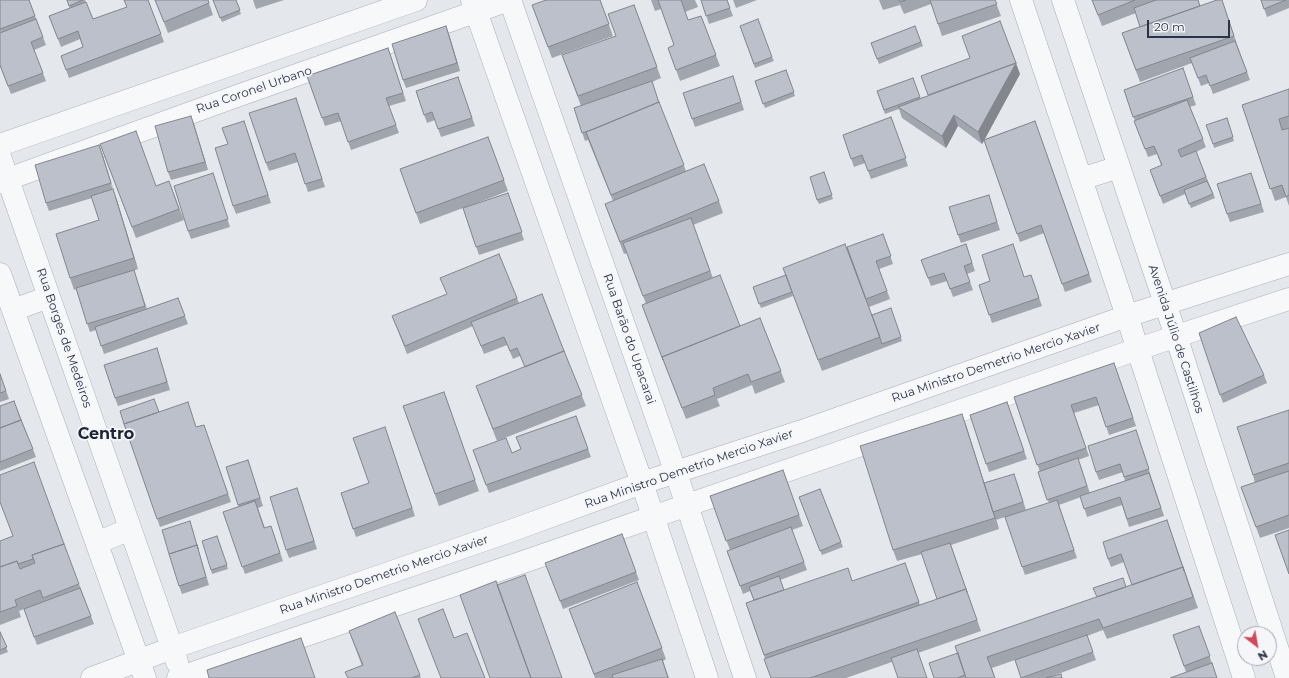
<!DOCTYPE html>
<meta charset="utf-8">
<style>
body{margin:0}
#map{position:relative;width:1289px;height:678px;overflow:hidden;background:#e4e7ec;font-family:Montserrat,sans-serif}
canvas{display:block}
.north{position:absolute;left:1237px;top:626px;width:40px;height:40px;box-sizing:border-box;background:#f4f6f9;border:1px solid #a4a8b1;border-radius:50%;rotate:149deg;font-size:11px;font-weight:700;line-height:16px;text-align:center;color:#2b3445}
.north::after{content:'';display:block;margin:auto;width:14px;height:18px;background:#d1495b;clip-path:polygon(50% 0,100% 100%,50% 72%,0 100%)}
.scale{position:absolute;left:1147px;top:20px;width:83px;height:18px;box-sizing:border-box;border:2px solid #2b3445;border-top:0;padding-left:5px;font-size:12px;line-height:14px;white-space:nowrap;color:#2b3445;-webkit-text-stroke:3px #f4f6f9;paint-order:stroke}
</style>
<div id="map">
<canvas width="1289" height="678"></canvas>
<div class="north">N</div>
<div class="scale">20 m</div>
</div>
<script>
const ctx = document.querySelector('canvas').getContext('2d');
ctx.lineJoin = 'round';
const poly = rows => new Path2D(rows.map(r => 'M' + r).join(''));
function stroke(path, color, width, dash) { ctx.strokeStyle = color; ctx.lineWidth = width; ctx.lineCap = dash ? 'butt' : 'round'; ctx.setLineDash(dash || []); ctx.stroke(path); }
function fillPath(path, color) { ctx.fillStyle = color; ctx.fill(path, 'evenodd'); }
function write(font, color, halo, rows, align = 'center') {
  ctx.font = font + ' Montserrat,sans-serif'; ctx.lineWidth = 3.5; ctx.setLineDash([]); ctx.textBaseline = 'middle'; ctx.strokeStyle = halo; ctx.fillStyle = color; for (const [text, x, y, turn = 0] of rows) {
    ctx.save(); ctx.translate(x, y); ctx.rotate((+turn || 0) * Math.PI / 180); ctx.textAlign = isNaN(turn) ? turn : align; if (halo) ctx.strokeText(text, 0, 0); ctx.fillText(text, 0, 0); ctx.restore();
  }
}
const minor = poly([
 [0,145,416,0],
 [0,157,177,662],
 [0,182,237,96,509,0],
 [0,274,145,678],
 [13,310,49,297],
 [97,543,130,529],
 [92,678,172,648,513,530,642,483,802,431,1127,316,1289,264],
 [178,678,526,561,1138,349,1289,299]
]);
const tertiary = poly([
 [472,0,642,483,707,678],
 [510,0,676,473,745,678],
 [1021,0,1127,316,1244,678],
 [1063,0,1176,336,1287,678],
 [1081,179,1119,167]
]);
stroke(minor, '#a9aeb7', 23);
stroke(tertiary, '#a9aeb7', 23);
stroke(minor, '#f7f8fa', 22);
stroke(tertiary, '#f7f8fa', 22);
fillPath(poly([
 [0,0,29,0,46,45,34,50,46,81,11,94,0,66],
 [67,0,85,0,93,19,148,0,164,42,69,78,61,56,83,47,80,39,61,47,49,16,70,9],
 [155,0,208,0,213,15,168,33],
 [213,0,236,0,241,14,222,22],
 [253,0,284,0,256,9],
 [600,0,613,36,552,58,532,5],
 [651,0,695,0,698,7,685,12,688,20,701,16,720,66,680,81,668,48,674,45,661,9,655,11],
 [701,0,727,0,733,16,709,24],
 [733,0,757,0,736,8],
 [879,0,995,0,1001,16,942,36,931,4,904,14,900,5,883,10],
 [1092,0,1198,0,1200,6,1222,0,1238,47,1250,80,1213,94,1209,83,1201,86,1192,63,1140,82,1122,33,1140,27,1136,13,1102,26],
 [1261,0,1289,0,1289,8,1267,17],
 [634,5,661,78,652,82,660,105,686,171,719,201,723,213,693,225,713,278,740,326,760,318,785,382,755,394,752,385,717,399,720,406,686,419,642,305,646,304,627,253,624,254,605,204,613,201,588,140,585,141,574,108,581,106,562,55,616,36],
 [446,26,460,71,406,88,403,80],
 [740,26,772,57,774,61,755,68],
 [915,26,923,46,879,64,871,43],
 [388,48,406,101,389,106,399,133,351,150,341,121,325,126,307,76],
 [1183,68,1196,105,1190,107,1206,147,1196,152,1215,198,1191,208,1185,194,1163,204,1153,178,1161,165,1157,154,1148,157,1134,121,1135,121,1124,90],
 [786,70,795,96,765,108,755,81],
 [1020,74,985,139,1035,121,1092,282,1065,292,1044,233,1020,242,984,141,982,144,958,126,946,148,902,118,899,109,885,114,877,91,913,78,920,98],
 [733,76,744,110,695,127,683,93],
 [458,77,475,126,441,137,435,120,427,123,416,91],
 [1289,89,1289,206,1286,197,1275,201,1242,105],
 [296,98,325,187,308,192,298,162,269,171,266,163],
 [191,116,208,170,171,180,168,172],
 [891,117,908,166,871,179,865,163,854,167,843,135],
 [1227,118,1234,141,1214,148,1213,144],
 [247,129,271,203,236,214,233,206,228,144],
 [488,137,508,191,464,208,508,193,524,240,479,255,463,208,420,224,400,169],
 [100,144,156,186,169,181,184,220,136,238],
 [102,153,113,191,138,269,127,273,134,270,147,309,178,298,188,324,104,354,96,330,90,332,76,289,74,290,70,278,99,220,92,198,49,211,46,203],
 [824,172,833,199,819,204,817,200],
 [213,173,230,227,191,239,188,231],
 [1254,181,1264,212,1230,222,1227,214],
 [991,203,1000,230,961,243,958,235],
 [883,234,893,264,879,269,890,299,869,307,872,315,891,308,902,341,822,371,787,279,793,296,761,308,753,287,786,275,847,247],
 [966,244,975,271,967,274,973,290,953,297,947,281,931,286,921,260],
 [1031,275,1042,306,992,323,979,285,1025,277],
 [517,298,519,303,564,351,586,406,497,441,476,386,525,367,520,356,513,359,507,345,484,354,473,326,407,354,392,316],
 [1199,333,1264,375,1267,383,1223,403],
 [157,348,170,390,118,406,115,398],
 [1114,363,1136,426,1109,435,1099,405,1074,413,1089,456,1078,460,1090,493,1125,481,1123,472,1099,480,1096,472,1136,430,1164,516,1129,527,1122,505,1087,517,1081,497,1059,505,1077,558,1025,575,1005,517,1049,503,1038,472,1040,472,1014,397],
 [0,374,9,399,0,402],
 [444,392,479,491,439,506,403,406],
 [14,401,36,457,0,471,0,406],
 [1007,402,1027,459,989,472,970,415],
 [1289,410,1289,528,1260,538,1241,487,1255,483,1253,475],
 [120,411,159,412,196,427,204,425,231,502,160,527],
 [576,416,591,457,489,493,473,450,512,453,521,449],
 [966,425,984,483,1017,482,1026,510,996,520,996,519,999,529,951,545,981,631,846,678,771,678,765,658,746,603,754,601,750,591,743,594,727,551,730,550,710,496,783,470,803,526,792,530,807,570,780,580,784,590,853,581,905,563,920,605,937,599,922,554,897,561,893,550],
 [385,427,415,516,356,537,341,493,369,483],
 [248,460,263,506,258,508,265,528,271,526,283,561,245,574,223,512,239,507,226,467],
 [297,488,317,549,289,558,286,550],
 [820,489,843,547,822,555,799,497],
 [1167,520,1198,608,1107,639,1103,630,1087,636,1096,660,1047,678,1063,678,1022,678,1015,660,992,668,995,678,934,678,958,653,1132,585,1124,562,1111,567,1108,559],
 [191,525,209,585,182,594,179,586],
 [622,534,639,580,563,609,545,563],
 [217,536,228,569,212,574,211,570],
 [0,541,79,584,94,624,37,645,24,609,44,601,19,611,21,617,0,625],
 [637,582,666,659,663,661,669,678,595,678,569,609],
 [395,612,421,678,347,678,362,666,349,631],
 [1199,626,1217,678,1186,672,1173,635],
 [0,632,8,652,0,655]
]), '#a1a5ae');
fillPath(poly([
 [446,26,449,34,460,71,457,63],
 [1016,63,1020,74,982,144,978,132],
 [954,115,958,126,946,148,942,136],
 [191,116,194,124,208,170,205,162],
 [99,145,102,153,114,191,111,183],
 [113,189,117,200,138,269,134,258],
 [962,414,966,425,999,529,995,518]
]), '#83868d');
const building = poly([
 [0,0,29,0,35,16,0,29,0,0],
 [67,0,83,0,69,6,67,0],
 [124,0,148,0,161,34,66,70,61,56,83,47,78,31,58,39,49,16,86,2,93,19,127,7,124,0],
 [155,0,208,0,209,3,164,22,155,0],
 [213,0,236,0,240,10,220,18,213,0],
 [546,0,600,0,609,24,548,47,532,5,546,0],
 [658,0,682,0,681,0,688,20,701,16,716,55,676,70,668,48,674,45,658,0],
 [701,0,727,0,730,8,706,16,701,0],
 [899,0,906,0,900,2,899,0],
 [930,0,995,0,997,4,938,24,930,0],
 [1092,0,1135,0,1098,15,1092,0],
 [1156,0,1198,0,1200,6,1140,27,1134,8,1156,0],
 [1217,0,1222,0,1234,36,1136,70,1122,33,1217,0],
 [1261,0,1286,0,1264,9,1261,0],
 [634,5,657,67,578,96,562,55,616,36,608,14,634,5],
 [36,19,43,37,31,42,43,73,8,86,0,65,0,33,36,19],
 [758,19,772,57,754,64,740,26,758,19],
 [1000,21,1016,63,928,95,921,76,970,58,962,36,1000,21],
 [446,26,457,63,403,80,392,44,446,26],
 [915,26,921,42,877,59,871,43,915,26],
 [1235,41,1247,72,1210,86,1206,75,1198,78,1190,58,1235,41],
 [388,48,403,93,386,98,396,125,348,142,338,113,322,118,307,76,388,48],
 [1016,63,978,132,954,115,942,136,898,107,1016,63],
 [1183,68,1193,97,1133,117,1124,90,1183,68],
 [786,70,794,92,763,104,755,81,786,70],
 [733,76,741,102,692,119,683,93,733,76],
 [458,77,472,118,438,129,432,112,424,115,416,91,458,77],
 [913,78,920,97,884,110,877,91,913,78],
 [652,81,659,103,659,102,594,129,582,133,574,108,652,81],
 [1289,89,1289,116,1279,119,1282,130,1289,128,1289,195,1286,197,1282,185,1270,189,1242,105,1289,89],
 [296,98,322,179,305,184,295,153,266,163,249,113,296,98],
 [1187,100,1203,139,1178,150,1181,157,1196,151,1206,177,1160,196,1150,170,1162,165,1154,146,1145,149,1134,121,1187,100],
 [659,102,684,165,611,195,586,132,659,102],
 [191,116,205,162,168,172,155,126,191,116],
 [891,117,906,158,868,171,862,155,851,159,843,135,891,117],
 [1227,118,1233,137,1213,144,1206,125,1227,118],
 [244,121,268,195,233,206,215,148,228,144,222,128,244,121],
 [1035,121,1089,274,1062,284,1041,225,1017,234,984,140,1035,121],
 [136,131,156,186,169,181,179,209,132,227,100,144,136,131],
 [488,137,504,180,416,213,400,169,488,137],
 [99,145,111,183,46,203,35,165,99,145],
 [704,164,719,201,620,242,605,204,704,164],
 [824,172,832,195,817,200,810,177,824,172],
 [213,173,228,219,188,231,174,186,213,173],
 [1251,173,1261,204,1227,214,1217,184,1251,173],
 [1207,181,1213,194,1189,204,1184,190,1207,181],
 [113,189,134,258,70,278,56,234,99,220,91,196,113,189],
 [508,193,522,232,476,247,463,208,508,193],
 [989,195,997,222,958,235,949,207,989,195],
 [691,218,710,271,643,296,623,243,691,218],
 [883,234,891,256,876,261,887,291,866,299,847,247,883,234],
 [845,244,880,337,818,360,783,268,845,244],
 [966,244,972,263,964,266,970,282,950,289,944,273,928,278,921,260,966,244],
 [1013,244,1024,277,1031,275,1039,298,989,315,979,285,990,281,982,255,1013,244],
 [499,254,517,298,405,346,392,316,447,294,440,278,499,254],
 [134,270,145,306,87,324,76,288,134,270],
 [720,275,740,326,662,357,663,360,642,305,720,275],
 [786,275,792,292,759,304,753,287,786,275],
 [542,294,564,351,525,367,517,348,510,351,504,337,481,346,471,322,542,294],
 [178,298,185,316,101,346,95,327,178,298],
 [891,308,901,337,882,344,872,315,891,308],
 [1236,317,1264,375,1220,395,1199,333,1236,317],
 [760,318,781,371,751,382,748,374,713,388,715,395,682,408,662,357,760,318],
 [157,348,167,382,115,398,104,365,157,348],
 [564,351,582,395,493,429,476,386,564,351],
 [1114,363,1133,418,1106,427,1096,397,1071,405,1086,448,1037,465,1014,397,1114,363],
 [0,374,6,391,0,393,0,374],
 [444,392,475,480,435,494,403,406,444,392],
 [154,399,159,412,124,424,120,411,154,399],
 [14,401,21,420,0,428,0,406,14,401],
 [188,402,196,427,204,425,228,494,157,519,124,424,188,402],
 [1007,402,1024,451,986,464,970,415,1007,402],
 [1289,410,1289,463,1253,475,1237,427,1289,410],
 [962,414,995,518,893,550,860,446,962,414],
 [576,416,588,449,486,485,473,450,506,438,512,453,521,449,516,437,576,416],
 [21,420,33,449,0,462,0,428,21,420],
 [385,427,412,508,353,529,341,493,369,483,353,438,385,427],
 [1136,430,1149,469,1124,477,1120,464,1096,472,1088,446,1136,430],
 [1078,458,1087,486,1047,500,1038,472,1078,458],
 [248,460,260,498,238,505,226,467,248,460],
 [34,462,64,544,32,555,33,559,18,564,17,561,0,567,0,541,13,536,0,502,0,475,34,462],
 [783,470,799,515,726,541,710,496,783,470],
 [1289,471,1289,515,1256,527,1241,487,1289,471],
 [1149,473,1161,508,1127,519,1120,497,1084,509,1080,496,1149,473],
 [1014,474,1023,502,993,512,984,483,1014,474],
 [297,488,314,541,286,550,270,497,297,488],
 [820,489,841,542,820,551,799,497,820,489],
 [1057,500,1074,550,1022,567,1005,517,1057,500],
 [255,501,264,528,271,526,280,553,242,567,223,512,255,501],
 [1167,520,1184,571,1183,567,1132,585,1121,554,1108,559,1103,542,1167,520],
 [190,521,198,549,197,545,169,554,162,530,190,521],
 [791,527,804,562,740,586,727,551,791,527],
 [1289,530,1289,574,1275,535,1289,530],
 [622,534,636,572,560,601,545,563,622,534],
 [217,536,227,565,211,570,202,541,217,536],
 [950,543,967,592,966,589,937,599,921,552,950,543],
 [64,544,79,584,43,598,40,590,15,600,17,606,0,612,0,567,17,561,20,569,35,563,32,555,64,544],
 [197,545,206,577,179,586,169,554,197,545],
 [905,563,919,602,764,655,746,603,848,568,852,581,905,563],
 [1183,567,1193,597,1103,628,1099,619,987,657,995,678,966,678,955,646,1183,567],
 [525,575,562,678,531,678,497,585,525,575],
 [779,576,784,590,754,600,749,587,779,576],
 [1123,578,1126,587,1097,597,1093,588,1123,578],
 [496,581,531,678,490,678,460,595,496,581],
 [637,582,662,648,594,674,569,609,637,582],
 [80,588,91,616,34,637,24,609,80,588],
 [966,589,977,620,810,678,771,678,764,659,966,589],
 [443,609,454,638,467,633,485,678,441,678,418,619,443,609],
 [395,612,420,675,411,678,348,678,345,672,363,665,349,631,395,612],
 [1199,626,1210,656,1184,666,1173,635,1199,626],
 [0,632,7,647,0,650,0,632],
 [1087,635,1093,652,1021,678,1015,660,1087,635],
 [301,638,315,678,209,678,207,670,301,638],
 [917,649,927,678,898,678,891,658,917,649],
 [958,653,965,675,957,678,934,678,929,663,958,653],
 [662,659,668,678,613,678,612,675,662,659],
 [1212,663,1217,678,1170,678,1212,663],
 [1061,674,1062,678,1046,678,1061,674]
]);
fillPath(building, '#bbc0ca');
stroke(building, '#83868d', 1);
write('12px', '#2b3445', '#f4f6f9', [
 ["Rua Coronel Urbano",254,90,-19],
 ["Rua Borges de Medeiros",64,338,71],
 ["Rua Barão do Upacarai",629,339,71],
 ["Avenida Júlio de Castilhos",1176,339,72],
 ["Rua Ministro Demetrio Mercio Xavier",996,363,-19],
 ["Rua Ministro Demetrio Mercio Xavier",689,469,-19],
 ["Rua Ministro Demetrio Mercio Xavier",384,575,-19]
]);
write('bold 16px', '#1d2536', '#f4f6f9', [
 ["Centro",106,434]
]);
</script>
